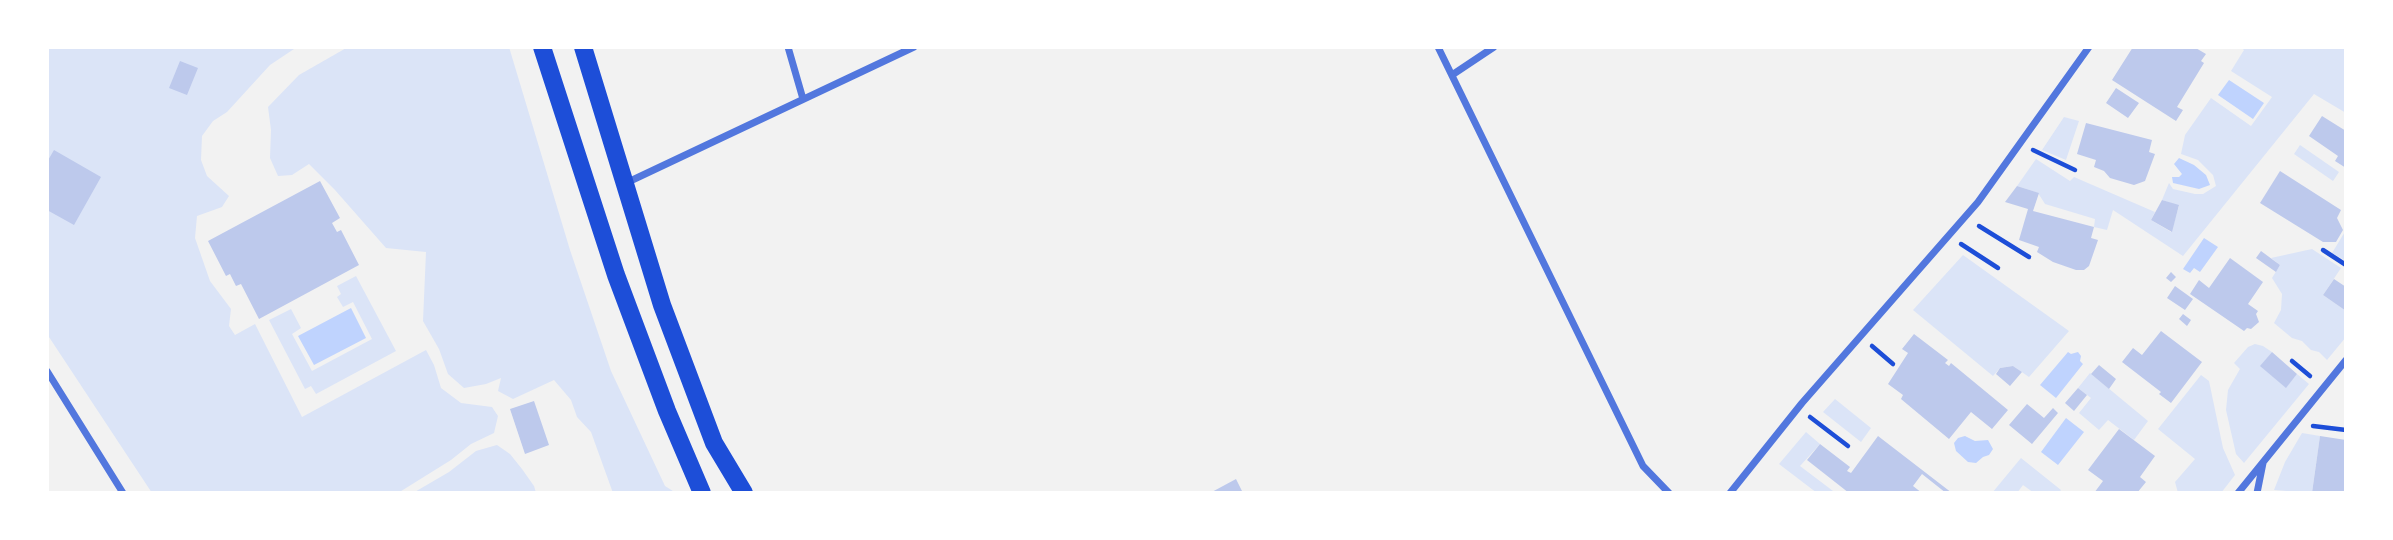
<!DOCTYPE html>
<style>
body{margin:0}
#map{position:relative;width:2393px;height:540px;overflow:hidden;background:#f2f2f2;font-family:"Asap Condensed",sans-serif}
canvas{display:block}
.frame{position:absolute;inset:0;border:49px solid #fff;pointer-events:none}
</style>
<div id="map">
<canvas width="2393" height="540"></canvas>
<div class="frame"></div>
</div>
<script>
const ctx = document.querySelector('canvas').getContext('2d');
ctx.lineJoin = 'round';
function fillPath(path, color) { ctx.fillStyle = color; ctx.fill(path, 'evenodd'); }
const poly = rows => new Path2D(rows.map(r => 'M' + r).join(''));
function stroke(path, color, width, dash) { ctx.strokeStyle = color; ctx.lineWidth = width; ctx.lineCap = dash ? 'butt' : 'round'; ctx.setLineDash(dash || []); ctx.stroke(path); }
fillPath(poly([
 [47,47,297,47,270,65,227,112,213,121,202,136,201,160,207,176,229,196,222,207,197,216,195,238,210,281,231,309,229,326,235,335,255,324,302,417,426,350,434,365,441,388,461,403,492,407,498,416,494,433,471,444,451,460,398,493,152,493,47,334],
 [348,47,509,47,570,250,611,371,665,486,676,493,613,493,591,432,577,417,571,400,554,380,513,399,498,391,501,378,486,384,464,388,448,374,439,349,423,321,426,252,386,248,335,190,309,164,292,175,278,176,270,158,271,130,268,107,299,75],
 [2240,47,2346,47,2346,113,2314,94,2183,256,2113,210,2107,230,2094,227,2095,219,2045,204,2038,193,2017,186,2036,159,2070,181,2074,177,2155,212,2151,220,2171,232,2179,206,2162,200,2169,183,2173,189,2195,194,2203,194,2216,186,2213,175,2198,160,2181,154,2185,135,2211,98,2251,126,2272,97,2231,71,2244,50],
 [2064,117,2079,121,2066,160,2042,150],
 [2300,145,2339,172,2333,181,2294,154],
 [2346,230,2346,261,2332,253],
 [2312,249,2341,268,2323,295,2346,311,2346,337,2327,360,2319,352,2311,350,2302,341,2292,338,2274,323,2281,310,2282,294,2272,278,2280,265,2271,258],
 [1963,255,2069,331,2029,377,2013,366,2000,368,1993,376,1913,310],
 [356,276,396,351,316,394,311,386,305,389,269,320,291,309,301,328,292,334,312,371,372,339,353,302,343,307,337,297,341,294,337,286],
 [2255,344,2263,346,2272,352,2261,366,2286,387,2297,374,2309,384,2244,463,2236,454,2226,410,2228,390,2240,369,2234,363,2248,347],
 [2090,373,2148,421,2134,440,2108,420,2099,430,2079,413,2091,398,2078,388],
 [2201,375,2209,381,2223,448,2235,475,2221,493,2178,493,2175,482,2195,459,2158,429],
 [1835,399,1871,428,1861,442,1823,412],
 [1806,432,1820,444,1800,466,1833,491,1832,493,1817,493,1779,464],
 [2302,433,2320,436,2312,493,2274,490,2285,462],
 [497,445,510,454,522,469,534,486,536,493,413,493,449,472,476,451],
 [2021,458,2061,490,2059,493,2034,493,2023,485,2017,493,1992,493]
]), '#dbe4f7');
fillPath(poly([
 [2229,80,2264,103,2253,119,2218,95],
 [2179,158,2194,165,2206,175,2210,185,2199,189,2173,183,2172,177,2179,177,2182,174,2174,164],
 [2204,238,2218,247,2200,272,2194,268,2190,273,2183,269],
 [351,308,366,338,314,365,298,336],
 [2068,352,2071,354,2078,352,2081,356,2080,361,2083,364,2056,398,2040,385],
 [2066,418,2084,432,2058,465,2041,452],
 [1965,436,1975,441,1988,440,1993,449,1989,455,1983,457,1976,463,1968,462,1956,451,1954,443,1958,438]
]), '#bfd3fe');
fillPath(poly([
 [2133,47,2194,47,2206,54,2201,61,2204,63,2177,107,2183,110,2176,121,2112,80],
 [180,61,198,68,187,95,169,88],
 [2116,88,2139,103,2128,118,2106,103],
 [2322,116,2346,131,2346,168,2335,161,2338,156,2309,136],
 [2086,123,2152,140,2149,152,2155,154,2145,181,2134,185,2110,178,2104,171,2094,167,2096,160,2077,154],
 [54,150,101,177,74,225,47,210,47,162],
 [2280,171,2341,210,2337,218,2343,230,2336,242,2323,242,2260,203],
 [320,181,340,218,332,223,337,232,341,230,359,265,259,319,241,284,236,286,230,274,226,276,208,241],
 [2017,186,2039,193,2033,211,2094,227,2091,238,2098,240,2089,266,2084,270,2076,270,2053,262,2037,252,2039,247,2019,240,2028,209,2005,202],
 [2162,200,2179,205,2172,232,2151,220],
 [2261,251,2280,265,2276,272,2256,258],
 [2230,258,2263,282,2248,304,2258,311,2256,314,2259,322,2251,329,2247,328,2244,331,2190,294,2199,280,2209,288],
 [2171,272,2176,277,2171,282,2166,278],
 [2334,279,2346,287,2346,311,2323,295],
 [2175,286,2193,299,2185,310,2167,298],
 [2183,314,2191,320,2187,326,2179,319],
 [2161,331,2202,362,2171,403,2159,394,2161,392,2122,362,2133,348,2142,355],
 [1914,334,1948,360,1945,363,1949,366,1951,363,2008,410,1992,429,1971,412,1949,439,1901,399,1903,395,1888,384,1908,353,1902,349],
 [2272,352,2297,374,2286,388,2260,366],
 [2099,365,2116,379,2109,389,2091,374],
 [2013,366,2022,372,2010,386,1996,374,2000,368],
 [2078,388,2087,395,2074,411,2065,403],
 [534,401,549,445,525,454,510,409],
 [2027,404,2044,418,2053,408,2058,413,2032,444,2009,425],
 [2119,429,2155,456,2140,477,2146,482,2137,493,2094,493,2103,481,2088,470],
 [1878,436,1952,493,1946,493,1922,474,1913,486,1922,493,1849,493,1807,460,1820,444,1850,467,1847,471,1851,473],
 [2320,436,2346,440,2346,493,2312,493],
 [1236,479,1243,493,1210,493]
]), '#bdc9ec');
stroke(poly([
 [2033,150,2075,170],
 [1979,226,2029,257],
 [1961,244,1998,268],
 [2323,250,2346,265],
 [1872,346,1893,364],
 [2292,361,2310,376],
 [1810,417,1848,446],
 [2313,426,2346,430]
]), '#1d4ed8', 4.5);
stroke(poly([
 [788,47,803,99],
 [1438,47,1643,466,1669,493],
 [1452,75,1494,47],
 [626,183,914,47],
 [47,371,123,493],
 [1730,493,1802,403,1978,202,2089,47],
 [2238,493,2346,360],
 [2257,493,2263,463]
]), '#5277de', 7);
stroke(poly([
 [542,47,616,275,667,411,702,493],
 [583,47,662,305,714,443,744,493]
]), '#1d4ed8', 18);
</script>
